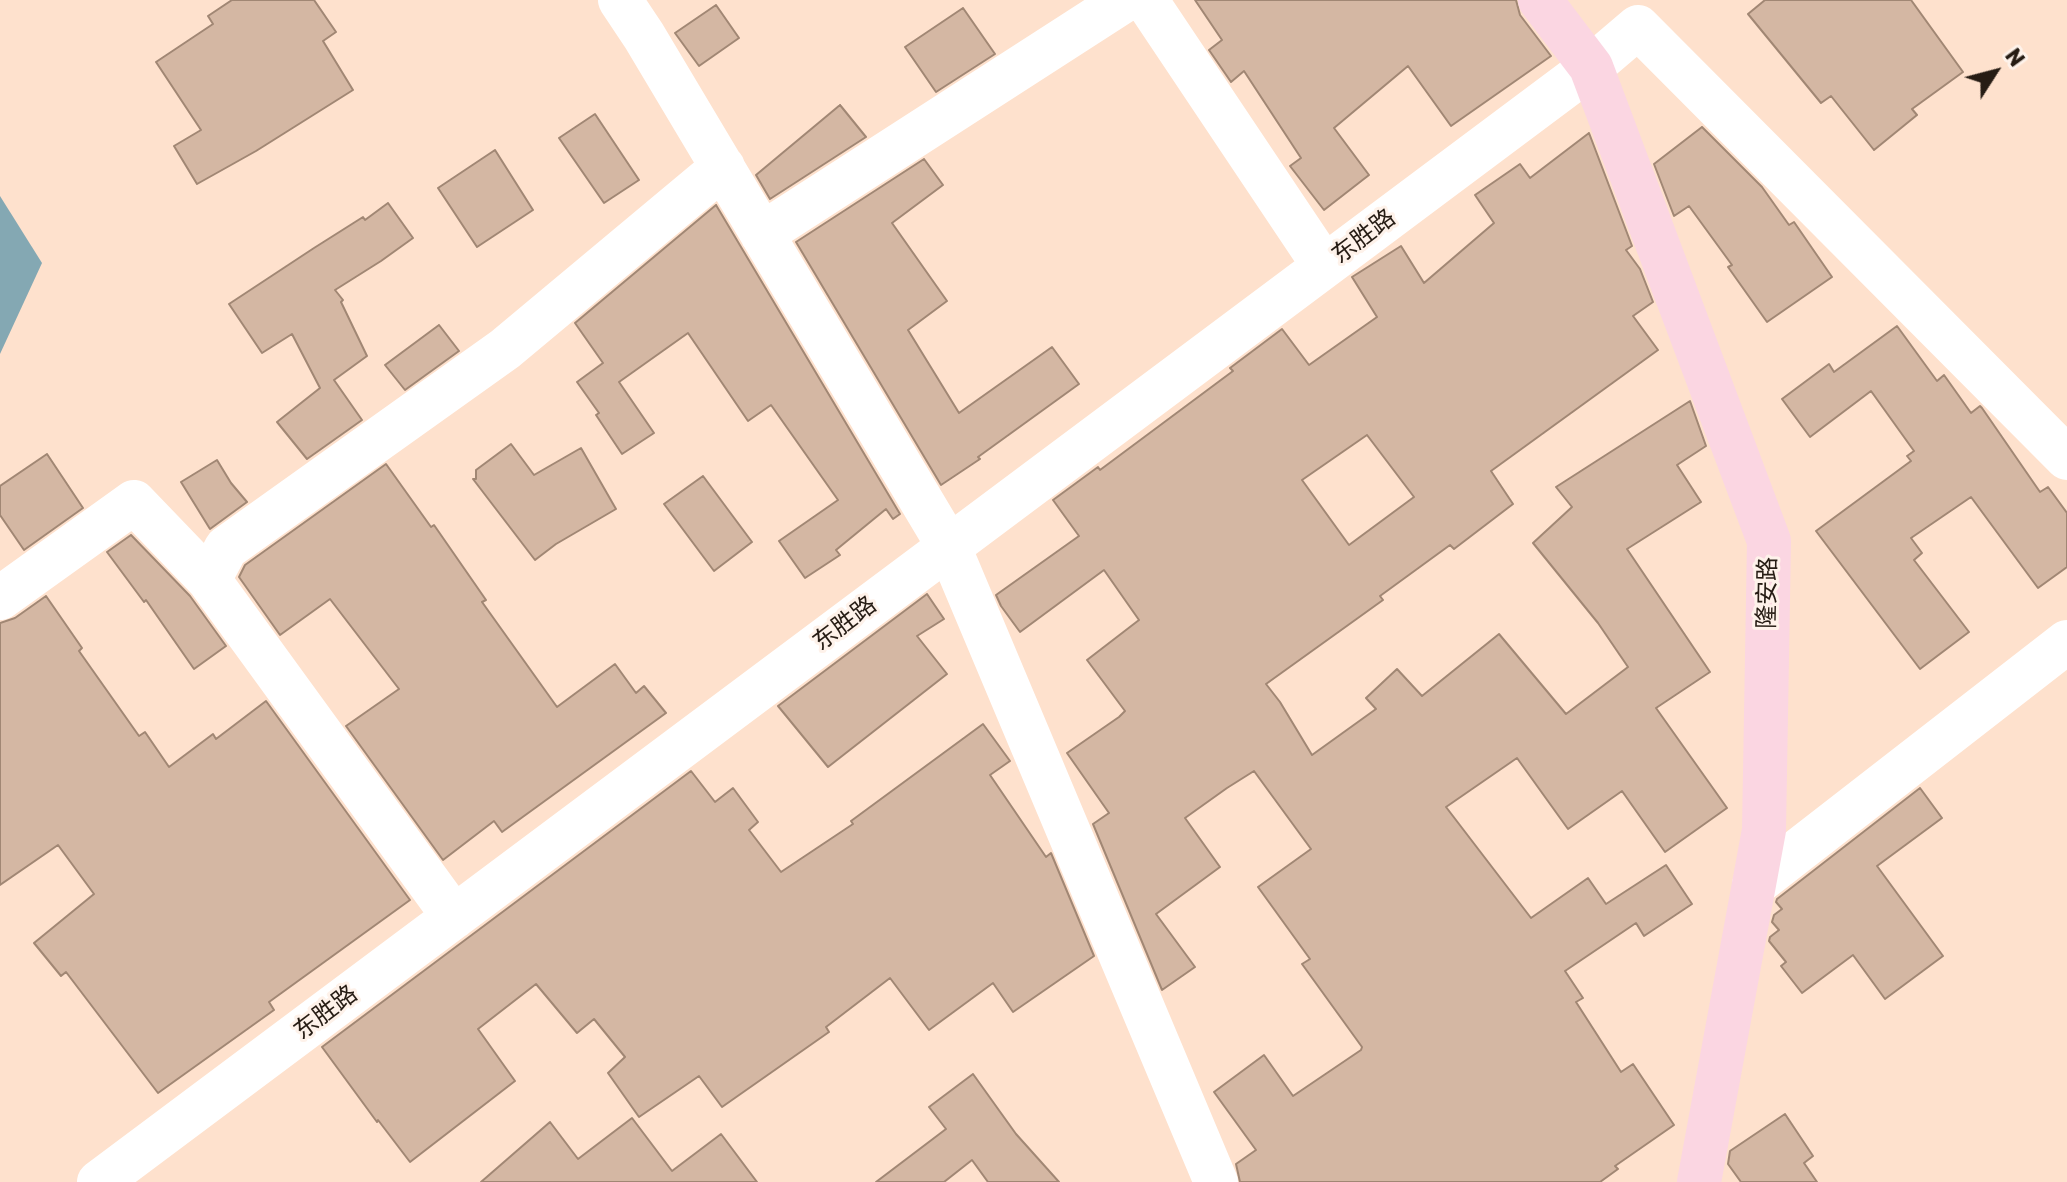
<!DOCTYPE html>
<meta charset="utf-8">
<style>
body{margin:0}
#map{position:relative;width:2067px;height:1182px;overflow:hidden;background:#fee1cd;font-family:Rubik,sans-serif}
canvas{display:block}
.north{position:absolute;left:1955px;top:32px;width:80px;height:80px;-webkit-text-stroke:6px #fef2ea;paint-order:stroke;rotate:54deg;font-size:22px;font-weight:700;line-height:32px;text-align:center;color:#261c14}
.north::after{content:'';display:block;margin:auto;width:28px;height:36px;background:#261c14;clip-path:polygon(50% 0,100% 100%,50% 72%,0 100%)}
</style>
<div id="map">
<canvas width="2067" height="1182"></canvas>
<div class="north">N</div>
</div>
<script>
const ctx = document.querySelector('canvas').getContext('2d');
ctx.lineJoin = 'round';
function fillPath(path, color) { ctx.fillStyle = color; ctx.fill(path, 'evenodd'); }
const poly = rows => new Path2D(rows.map(r => 'M' + r).join(''));
function stroke(path, color, width, dash) { ctx.strokeStyle = color; ctx.lineWidth = width; ctx.lineCap = dash ? 'butt' : 'round'; ctx.setLineDash(dash || []); ctx.stroke(path); }
function write(font, color, halo, rows, align = 'center') {
  ctx.font = font + ' Rubik,"Noto Sans SC",sans-serif'; ctx.lineWidth = 6; ctx.setLineDash([]); ctx.textBaseline = 'middle'; ctx.strokeStyle = halo; ctx.fillStyle = color; for (const [text, x, y, turn = 0] of rows) {
    ctx.save(); ctx.translate(x, y); ctx.rotate((+turn || 0) * Math.PI / 180); ctx.textAlign = isNaN(turn) ? turn : align; if (halo) ctx.strokeText(text, 0, 0); ctx.fillText(text, 0, 0); ctx.restore();
  }
}
fillPath(poly([
 [0,196,42,263,0,354]
]), '#84a8b3');
const building = poly([
 [232,0,314,0,336,32,323,41,353,90,256,151,197,184,174,146,201,130,156,62,213,24,208,16,232,0],
 [1195,0,1516,0,1520,15,1551,56,1451,126,1408,66,1334,128,1369,175,1324,210,1290,166,1301,158,1244,71,1231,82,1209,50,1222,40,1195,0],
 [1765,0,1911,0,1963,72,1912,109,1917,115,1874,150,1831,96,1821,103,1748,14,1765,0],
 [716,5,739,38,699,66,675,33,716,5],
 [963,8,995,54,936,92,905,47,963,8],
 [840,105,866,137,770,199,756,175,840,105],
 [595,114,639,180,604,203,559,138,595,114],
 [1702,127,1762,187,1789,225,1794,222,1832,277,1767,322,1728,267,1732,265,1689,206,1674,216,1654,164,1702,127],
 [1589,133,1632,246,1626,250,1640,269,1653,302,1633,316,1658,350,1491,471,1513,504,1454,549,1450,545,1380,596,1383,600,1266,684,1280,702,1312,755,1376,709,1366,698,1397,669,1422,696,1499,634,1566,714,1628,667,1598,623,1533,543,1572,507,1556,487,1690,401,1706,446,1677,465,1701,502,1627,549,1710,672,1656,708,1727,808,1665,852,1622,791,1568,829,1517,758,1446,807,1531,918,1588,878,1606,904,1666,865,1692,904,1644,936,1636,923,1565,971,1583,998,1576,1002,1621,1072,1633,1064,1674,1125,1615,1166,1618,1169,1600,1182,1240,1182,1236,1164,1256,1150,1214,1092,1264,1055,1293,1096,1361,1050,1362,1047,1302,964,1310,959,1258,887,1311,849,1254,771,1227,788,1185,818,1220,867,1156,914,1195,967,1162,990,1093,824,1109,813,1067,753,1119,717,1125,711,1087,660,1139,620,1104,570,1020,632,1001,606,996,595,1079,536,1053,500,1098,467,1100,470,1233,371,1230,368,1282,329,1309,365,1377,317,1352,277,1401,246,1424,283,1494,223,1475,195,1520,164,1530,178,1589,133],
 [1367,435,1414,497,1349,545,1302,480,1367,435],
 [495,150,533,210,477,247,438,188,495,150],
 [924,159,943,185,892,223,947,301,908,330,959,413,1052,347,1079,384,978,457,980,459,941,485,796,242,924,159],
 [388,203,413,238,381,261,335,290,343,300,341,302,367,356,334,380,362,420,307,459,277,422,320,388,292,334,262,353,229,304,314,248,363,217,365,220,388,203],
 [716,205,900,514,893,519,886,509,836,550,840,555,805,578,779,541,838,500,771,405,748,421,688,333,619,382,654,433,622,454,596,415,599,413,577,382,603,363,575,323,716,205],
 [439,325,459,351,405,390,385,365,439,325],
 [1897,326,1937,381,1944,375,1971,413,1980,406,1982,408,2040,492,2048,487,2067,513,2067,567,2038,588,1971,497,1911,538,1922,553,1914,560,1969,632,1920,669,1816,531,1911,461,1907,456,1914,451,1871,391,1810,437,1782,399,1829,364,1834,372,1897,326],
 [511,444,534,475,581,448,616,509,556,544,535,560,473,479,476,479,476,470,511,444],
 [47,454,83,508,24,550,0,515,0,486,47,454],
 [217,460,231,483,247,502,210,529,181,482,217,460],
 [386,464,431,527,434,525,486,600,482,602,557,707,615,664,636,693,644,686,666,713,502,832,494,821,443,860,346,726,399,689,330,599,280,635,239,577,245,565,386,464],
 [703,476,752,542,714,571,664,504,703,476],
 [131,535,190,596,226,646,194,669,146,600,144,602,107,552,131,535],
 [927,594,944,619,917,636,947,674,828,767,778,706,927,594],
 [46,596,82,648,79,651,139,736,145,732,169,767,213,734,216,739,266,701,410,900,269,1002,274,1010,158,1093,66,972,61,976,34,943,94,894,58,845,0,885,0,623,15,618,46,596],
 [983,724,1010,761,990,775,1046,857,1051,853,1094,956,1013,1012,993,983,929,1030,890,978,826,1027,829,1032,722,1107,699,1076,639,1117,608,1073,625,1057,594,1019,577,1033,536,984,478,1029,515,1081,410,1162,378,1120,377,1122,322,1047,691,771,715,802,733,788,758,822,749,830,781,872,853,824,851,821,983,724],
 [1920,788,1942,818,1877,866,1943,956,1885,999,1853,955,1802,993,1781,966,1786,962,1769,941,1770,937,1779,930,1772,922,1774,915,1782,909,1776,902,1777,899,1920,788],
 [973,1074,1016,1134,1059,1182,988,1182,972,1160,944,1182,876,1182,946,1129,929,1107,973,1074],
 [1785,1114,1813,1156,1804,1163,1817,1182,1741,1182,1728,1164,1730,1151,1785,1114],
 [632,1118,672,1171,721,1134,757,1182,481,1182,550,1122,578,1159,632,1118]
]);
fillPath(building, '#d4b7a3');
stroke(building, '#a18774', 2);
stroke(poly([
 [620,0,644,36,949,547,1216,1182],
 [1146,0,1324,266],
 [762,234,1125,0],
 [0,598,134,502,209,580],
 [1754,885,2067,642],
 [454,917,209,580,226,548,505,349,723,167],
 [99,1182,1591,67,1638,27,2067,458]
]), '#fff', 44);
stroke(poly([
 [1540,0,1591,67,1769,541,1764,830,1699,1182]
]), '#fbd6e2', 44);
write('24px', '#261c14', '#fef2ea', [
 ["东胜路",1364,237,-37],
 ["隆安路",1768,593,-89],
 ["东胜路",845,624,-37],
 ["东胜路",326,1013,-37]
]);
</script>
